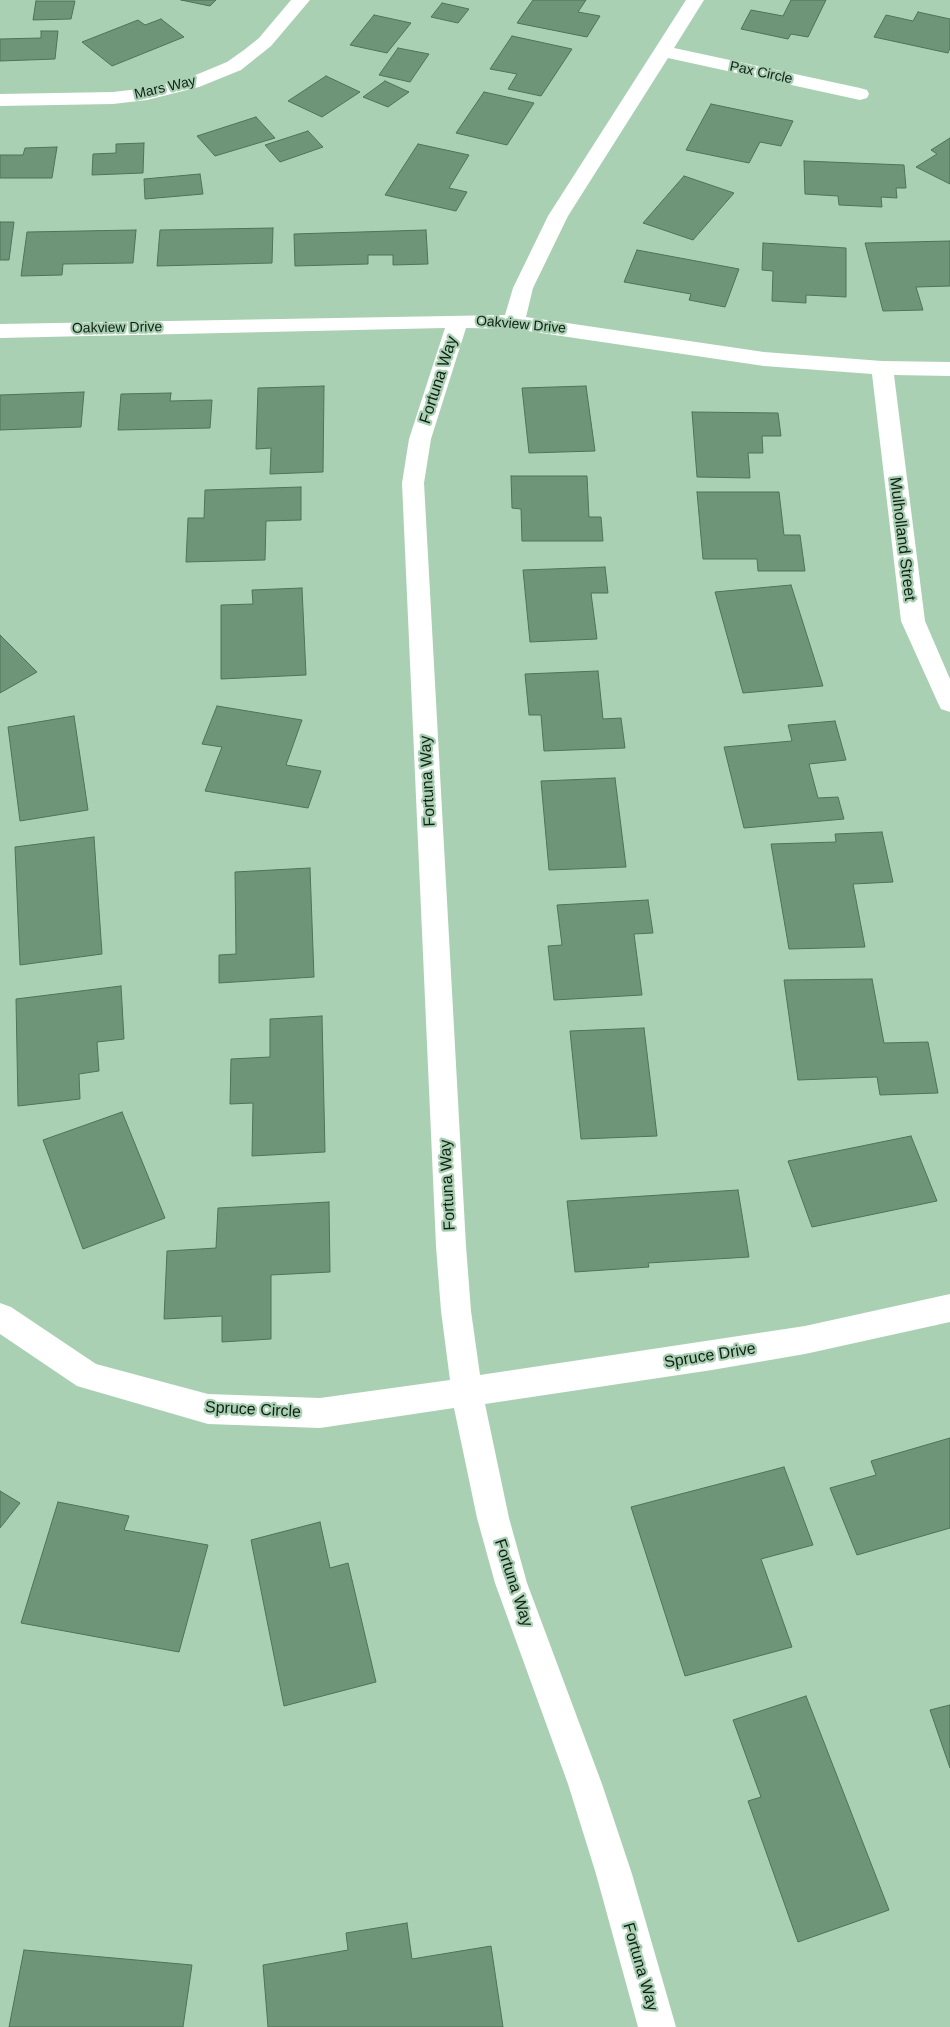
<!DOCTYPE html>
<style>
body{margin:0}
canvas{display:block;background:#a9d0b2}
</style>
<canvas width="950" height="2027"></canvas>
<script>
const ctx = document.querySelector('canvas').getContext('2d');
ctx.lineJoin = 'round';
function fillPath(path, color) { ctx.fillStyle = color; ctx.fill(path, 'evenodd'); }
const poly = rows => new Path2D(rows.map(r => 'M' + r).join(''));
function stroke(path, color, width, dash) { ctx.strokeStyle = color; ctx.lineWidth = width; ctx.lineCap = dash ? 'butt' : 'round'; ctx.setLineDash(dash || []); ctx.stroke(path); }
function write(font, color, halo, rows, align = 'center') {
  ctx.font = font + ' Helvetica,sans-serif'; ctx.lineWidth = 4.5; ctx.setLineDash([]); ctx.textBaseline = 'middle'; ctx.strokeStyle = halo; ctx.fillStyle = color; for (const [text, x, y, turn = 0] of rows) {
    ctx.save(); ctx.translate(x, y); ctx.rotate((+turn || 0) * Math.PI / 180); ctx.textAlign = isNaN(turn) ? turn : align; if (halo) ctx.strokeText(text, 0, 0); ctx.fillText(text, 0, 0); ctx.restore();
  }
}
const building = poly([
 [181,0,216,0,210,6,181,0],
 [533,0,586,0,578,12,600,16,587,37,517,23,533,0],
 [791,0,826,0,808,37,791,34,788,39,741,29,751,10,783,16,791,0],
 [36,1,75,1,71,19,33,20,36,1],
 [442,3,469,9,458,23,431,17,442,3],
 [918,12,950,19,950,48,948,53,874,37,886,15,913,21,918,12],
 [374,15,411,23,387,53,350,45,374,15],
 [161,19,184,37,112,66,82,42,138,20,145,25,161,19],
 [41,31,58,31,55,59,0,61,0,39,41,38,41,31],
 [512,36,572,49,541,96,508,89,517,74,490,69,512,36],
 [398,48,429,54,410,82,379,75,398,48],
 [326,76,360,92,322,117,288,101,326,76],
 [385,81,409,92,388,107,363,97,385,81],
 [484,92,534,103,507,145,456,133,484,92],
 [711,104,793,121,781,146,760,142,749,163,686,150,711,104],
 [256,117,275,138,215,156,197,136,256,117],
 [308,131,323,147,280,162,265,145,308,131],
 [950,138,950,184,916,167,937,154,931,150,950,138],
 [144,143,143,173,92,175,93,154,116,153,116,144,144,143],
 [418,144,469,155,449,188,467,192,456,211,385,195,418,144],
 [57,147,52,178,0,178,0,155,23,155,25,148,57,147],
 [804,161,904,165,906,188,896,188,897,198,881,197,882,207,839,205,838,196,805,194,804,161],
 [200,174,203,194,145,199,144,179,200,174],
 [684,176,734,193,693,240,643,223,684,176],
 [0,222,14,222,9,260,0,260,0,222],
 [273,228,272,263,157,266,160,230,273,228],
 [136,230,133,263,63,264,62,275,21,276,27,232,136,230],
 [426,230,428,264,393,265,393,255,368,255,368,264,295,266,294,234,426,230],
 [950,241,950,286,916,287,923,310,883,311,865,243,950,241],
 [763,243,846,248,846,297,806,295,806,303,772,301,773,271,762,270,763,243],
 [637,250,739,269,725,307,689,300,691,294,624,282,637,250],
 [324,386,323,472,270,474,271,448,256,449,258,388,324,386],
 [586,386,595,451,529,453,522,388,586,386],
 [84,392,81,427,0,430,0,395,84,392],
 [171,393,170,401,212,400,210,428,118,430,121,394,171,393],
 [692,412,778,413,781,436,762,436,763,453,748,453,750,478,697,477,692,412],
 [511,476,587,476,589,517,601,517,603,541,522,541,521,509,512,508,511,476],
 [301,487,301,520,266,521,265,560,186,562,188,518,204,518,205,490,301,487],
 [697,492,779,492,784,535,800,535,805,571,758,571,757,559,703,559,697,492],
 [605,567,608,593,591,593,597,639,530,642,523,570,605,567],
 [791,585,823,686,743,693,715,592,791,585],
 [302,588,306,675,221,679,221,605,253,604,252,590,302,588],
 [0,635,37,672,0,693,0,635],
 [598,671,603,719,621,718,625,748,544,751,541,715,529,715,525,674,598,671],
 [217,706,302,720,286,765,321,771,308,808,205,791,222,747,202,744,217,706],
 [74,716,88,810,20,821,8,727,74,716],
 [835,721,846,760,809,764,818,798,838,797,844,819,744,828,724,747,792,741,788,725,835,721],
 [615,778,626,867,549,870,541,781,615,778],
 [882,832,893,882,853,884,865,947,789,949,771,844,836,842,835,834,882,832],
 [94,837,102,954,20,965,15,847,94,837],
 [310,868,314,977,219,983,219,955,236,954,235,872,310,868],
 [648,900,653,933,634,934,642,995,554,1000,548,946,562,945,557,905,648,900],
 [872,979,884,1043,928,1042,938,1093,880,1095,877,1077,798,1080,784,980,872,979],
 [121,986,124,1039,97,1042,99,1071,79,1074,80,1099,18,1106,16,999,121,986],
 [322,1016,325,1152,252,1156,253,1103,230,1104,231,1059,270,1057,270,1019,322,1016],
 [644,1028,657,1136,581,1139,570,1031,644,1028],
 [122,1112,165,1218,83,1249,43,1140,122,1112],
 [911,1136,937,1201,812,1227,788,1161,911,1136],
 [738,1190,749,1257,648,1263,649,1267,575,1272,567,1201,738,1190],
 [329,1202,330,1272,271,1275,271,1339,222,1342,222,1316,164,1319,167,1251,216,1248,218,1208,329,1202],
 [950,1438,950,1528,857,1555,830,1488,876,1475,871,1461,950,1438],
 [784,1467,813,1545,761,1559,792,1647,685,1676,631,1507,784,1467],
 [0,1491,20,1503,0,1528,0,1491],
 [58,1502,129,1516,124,1530,208,1545,179,1652,21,1623,58,1502],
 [320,1522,330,1568,348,1563,376,1682,284,1706,251,1540,320,1522],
 [806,1696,889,1910,798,1942,748,1801,761,1797,733,1720,806,1696],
 [950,1705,950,1768,930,1710,950,1705],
 [407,1923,412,1959,491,1946,503,2027,268,2027,263,1965,348,1950,346,1933,407,1923],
 [24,1950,192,1965,183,2027,9,2027,24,1950]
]);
fillPath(building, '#6f9579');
stroke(building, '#4f7358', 1);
fillPath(poly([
 [291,0,310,0,271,46,241,70,199,87,147,100,113,104,0,106,0,94,113,92,147,88,186,79,227,62,244,50,259,38,291,0],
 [686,0,704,0,674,48,860,88,867,90,869,94,867,98,860,100,668,58,568,216,533,288,526,317,764,352,882,361,950,362,950,376,894,375,925,621,950,679,950,712,941,709,938,703,901,621,872,374,764,366,514,329,466,328,431,439,424,483,466,1246,471,1311,480,1375,805,1326,950,1294,950,1322,805,1354,712,1370,485,1404,509,1518,527,1583,602,1784,632,1874,676,2027,638,2027,596,1874,568,1784,495,1583,477,1518,454,1408,320,1428,208,1424,77,1386,0,1334,0,1303,11,1307,96,1364,208,1394,320,1398,450,1380,441,1311,436,1246,402,483,409,439,445,328,0,338,0,324,505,315,513,288,548,216,686,0]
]), '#fff');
write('14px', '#112015', '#a9d0b2', [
 ["Pax Circle",761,73,12],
 ["Mars Way",165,88,-13],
 ["Oakview Drive",521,325,5],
 ["Oakview Drive",117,328,-1]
]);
write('16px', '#112015', '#a9d0b2', [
 ["Fortuna Way",439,380,-72],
 ["Mulholland Street",902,539,83],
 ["Fortuna Way",428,781,-93],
 ["Fortuna Way",448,1185,-93],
 ["Spruce Drive",710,1356,-9],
 ["Spruce Circle",253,1410,3],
 ["Fortuna Way",513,1583,72],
 ["Fortuna Way",640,1967,74]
]);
</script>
